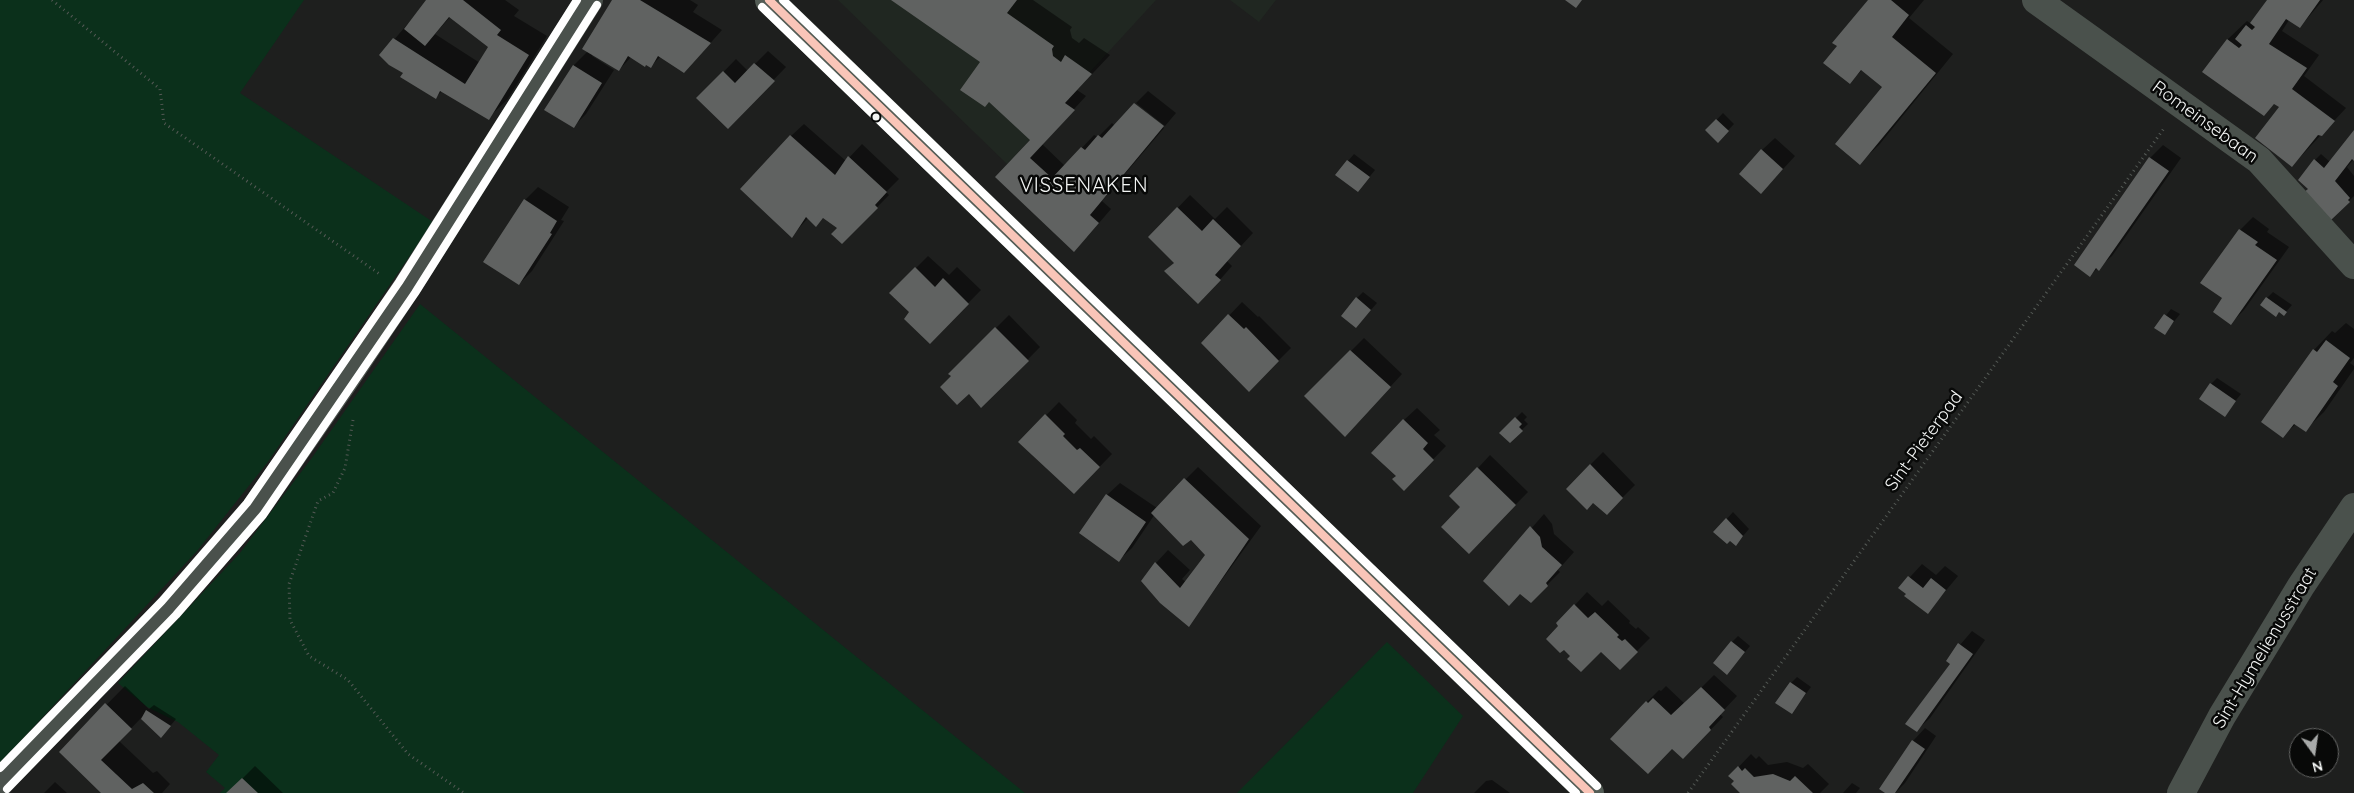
<!DOCTYPE html>
<style>
body{margin:0}
#map{position:relative;width:2354px;height:793px;overflow:hidden;background:#1e1f1e;font-family:Quicksand,sans-serif}
canvas{display:block}
.north{position:absolute;left:2289px;top:728px;width:50px;height:50px;box-sizing:border-box;background:#080908;border:1px solid #666766;border-radius:50%;rotate:166deg;font-size:14px;font-weight:700;line-height:20px;text-align:center;color:#f3f5f4}
.north::after{content:'';display:block;margin:auto;width:18px;height:22px;background:#a8aaa9;clip-path:polygon(50% 0,100% 100%,50% 72%,0 100%)}
</style>
<div id="map">
<canvas width="2354" height="793"></canvas>
<div class="north">N</div>
</div>
<script>
const ctx = document.querySelector('canvas').getContext('2d');
ctx.lineJoin = 'round';
function fillPath(path, color) { ctx.fillStyle = color; ctx.fill(path, 'evenodd'); }
const poly = rows => new Path2D(rows.map(r => 'M' + r).join(''));
function stroke(path, color, width, dash) { ctx.strokeStyle = color; ctx.lineWidth = width; ctx.lineCap = dash ? 'butt' : 'round'; ctx.setLineDash(dash || []); ctx.stroke(path); }
function write(font, color, halo, rows, align = 'center') {
  ctx.font = font + ' Quicksand,sans-serif'; ctx.lineWidth = 5; ctx.setLineDash([]); ctx.textBaseline = 'middle'; ctx.strokeStyle = halo; ctx.fillStyle = color; for (const [text, x, y, turn = 0] of rows) {
    ctx.save(); ctx.translate(x, y); ctx.rotate((+turn || 0) * Math.PI / 180); ctx.textAlign = isNaN(turn) ? turn : align; if (halo) ctx.strokeText(text, 0, 0); ctx.fillText(text, 0, 0); ctx.restore();
  }
}
fillPath(poly([
 [838,0,1156,0,1090,72,1092,74,1007,164],
 [1230,0,1276,0,1259,22]
]), '#202721');
fillPath(poly([
 [0,0,304,0,240,93,433,222,267,463,197,551,0,763],
 [420,304,1025,793,220,793,225,788,206,772,219,755,178,722,147,707,118,683,240,553,311,459],
 [1387,642,1463,716,1413,793,1237,793]
]), '#0b301b');
fillPath(poly([
 [428,0,505,0,519,10,514,16,547,36,507,100,488,118,442,91,436,97,381,55],
 [451,16,490,47,480,63,435,34],
 [613,0,690,0,698,5,693,12,722,30,697,58,661,56,651,66,631,57,619,70,593,54,592,56,614,70,586,114,573,127,574,65,588,51],
 [894,0,1033,0,1072,27,1070,30,1072,38,1079,43,1084,38,1110,55,1077,90,1086,96,1042,144,1065,166,1094,135,1098,137,1112,123,1115,126,1134,105,1164,128,1102,201,1111,209,1087,237,997,177,1038,133,981,62],
 [1869,0,1924,0,1909,18,1953,54,1879,145,1860,163,1883,87,1862,70,1850,82,1838,46],
 [2269,0,2323,0,2300,27,2289,20,2282,31,2319,55,2304,76,2346,108,2292,166,2280,106,2275,103,2264,114,2204,72,2228,39,2247,21,2250,23],
 [768,51,786,67,728,127,698,98,736,59,748,71],
 [1148,91,1176,113,1165,126,1136,103],
 [1723,113,1734,124,1718,141,1707,130],
 [804,124,846,161,862,144,899,179,886,192,889,195,842,243,839,228,824,217,816,226,808,218,792,236,791,136],
 [2354,132,2354,159,2347,167,2354,176,2354,196,2331,218,2309,188,2315,160,2321,154,2330,162],
 [1775,138,1795,156,1773,180,1762,150],
 [2163,145,2181,158,2112,256,2090,275,2150,158],
 [1354,154,1375,170,1358,191,1348,161],
 [538,187,569,207,561,220,564,221,532,271,519,284,525,200],
 [1190,195,1215,219,1227,207,1253,233,1227,261,1232,266,1211,290,1166,271,1175,262,1150,237],
 [2253,217,2269,229,2267,232,2289,247,2244,310,2231,323,2224,298,2202,282,2240,230],
 [928,256,949,275,957,267,981,290,930,342,911,312,891,293],
 [1363,292,1377,303,1356,327,1357,298],
 [2273,292,2292,305,2284,314,2267,298],
 [1242,302,1258,317,1259,316,1291,348,1249,390,1203,343],
 [2171,309,2180,314,2164,334,2156,328],
 [1009,315,1040,347,982,406,950,374],
 [2346,323,2354,329,2354,358,2350,363,2354,366,2354,369,2324,412,2305,430,2296,424,2283,436,2314,350,2332,331,2335,333],
 [1364,338,1402,374,1357,423,1306,396],
 [2217,378,2241,394,2224,415,2211,384],
 [1059,402,1077,420,1075,423,1091,439,1094,436,1112,454,1074,493,1020,442],
 [1417,408,1440,430,1434,435,1446,446,1417,476,1398,476,1404,420],
 [1522,412,1527,417,1524,420,1528,424,1510,441,1501,433],
 [1603,452,1635,485,1619,501,1590,465],
 [1490,455,1528,492,1469,552,1462,507,1478,468],
 [1198,467,1261,526,1189,625,1156,563,1168,550,1190,570,1182,579,1186,582,1206,555,1191,538,1155,514,1132,548,1119,560,1107,495,1120,483,1157,508],
 [1733,512,1749,529,1736,544,1715,532],
 [1544,514,1552,524,1554,534,1574,552,1558,570,1560,572,1531,601,1521,592,1485,581],
 [1922,564,1936,575,1945,566,1958,576,1928,612,1900,588],
 [1587,592,1602,606,1608,600,1630,621,1629,623,1636,629,1638,627,1650,638,1620,668,1601,650,1571,656,1560,626,1575,605],
 [1972,631,1985,640,1930,718,1917,730,1952,663,1947,660],
 [1738,636,1750,646,1727,674,1732,642],
 [1714,675,1737,696,1720,714,1723,717,1696,745,1672,747,1647,702,1659,690,1661,691,1666,686,1685,704],
 [1797,677,1811,687,1792,712,1791,683],
 [125,686,149,709,154,705,176,719,161,737,142,717,119,741,153,773,157,771,170,784,162,793,103,793,60,752],
 [1925,728,1936,736,1905,783,1895,793,1887,793,1913,741],
 [1751,754,1756,759,1759,756,1768,765,1787,762,1803,768,1808,764,1829,784,1820,793,1741,793,1735,781,1730,776],
 [255,766,283,793,228,793],
 [1492,780,1510,793,1474,793,1486,781],
 [55,782,67,793,44,793],
 [1852,783,1860,788,1856,793,1843,793]
]), '#0007');
fillPath(poly([
 [426,0,463,0,501,30,497,35,529,55,489,120,440,91,436,99,400,77,403,73,389,65,379,55,393,38,465,84,488,47,449,17,425,46,404,29],
 [612,0,640,0,711,43,684,73,658,56,651,68,646,65,645,67,628,56,619,71,582,49],
 [891,0,1017,0,1007,13,1054,46,1052,49,1053,56,1061,62,1065,55,1092,74,1065,103,1075,110,1030,158,1052,178,1081,147,1085,150,1098,135,1102,138,1134,103,1164,126,1090,215,1099,223,1074,252,995,177,1030,140,989,102,985,107,960,90,980,62],
 [1565,0,1582,0,1576,8],
 [1868,0,1891,0,1909,15,1892,37,1936,73,1860,165,1835,144,1882,87,1861,70,1850,84,1823,63,1837,46,1832,43],
 [2267,0,2320,0,2300,28,2286,19,2269,44,2307,68,2292,89,2335,121,2322,136,2318,135,2292,167,2255,138,2279,107,2274,104,2264,116,2202,72,2227,39,2239,48,2242,45,2235,39,2246,25,2252,30,2255,27,2250,23],
 [754,63,775,81,728,129,696,98,723,71,735,83],
 [573,65,602,83,574,128,544,110],
 [1716,119,1729,131,1718,143,1705,130],
 [2354,130,2354,161,2352,159,2335,181,2350,198,2348,200,2350,202,2331,220,2304,192,2308,189,2298,180,2314,159,2324,168],
 [790,135,835,175,848,156,887,192,875,205,878,208,842,244,831,234,837,228,823,218,816,227,806,217,792,238,740,189],
 [1761,149,1783,169,1761,194,1739,174],
 [2149,157,2169,171,2099,271,2096,268,2090,277,2074,265],
 [1347,160,1370,177,1358,192,1335,175],
 [524,199,557,221,550,233,552,234,519,285,483,262],
 [1177,207,1202,231,1213,219,1241,246,1215,275,1221,280,1198,304,1164,271,1174,263,1148,237],
 [2239,229,2258,242,2255,245,2277,260,2231,325,2213,312,2222,298,2200,283],
 [915,267,935,287,943,278,969,304,930,344,904,319,909,312,889,293],
 [1356,297,1371,310,1356,328,1341,316],
 [2266,297,2287,312,2284,316,2279,312,2276,317,2260,305],
 [1228,314,1244,329,1246,327,1279,361,1249,392,1201,343],
 [2164,314,2174,321,2165,335,2154,328],
 [995,327,1029,361,981,408,969,394,957,405,940,387,951,376,948,374],
 [2326,340,2350,358,2333,382,2338,386,2306,432,2294,424,2283,438,2261,422,2313,349,2317,352],
 [1350,350,1391,387,1345,437,1304,396],
 [2210,383,2236,401,2225,417,2199,399],
 [1045,414,1065,434,1063,436,1077,450,1080,448,1100,467,1074,494,1018,442],
 [1515,417,1522,424,1519,427,1523,431,1510,443,1499,433],
 [1403,419,1428,443,1423,449,1434,460,1404,491,1392,479,1396,476,1371,453],
 [1590,464,1623,498,1607,515,1593,503,1587,510,1566,489],
 [1477,467,1516,505,1469,554,1441,527,1460,507,1449,496],
 [1184,478,1249,539,1189,627,1160,603,1141,581,1155,562,1180,588,1205,555,1191,540,1183,546,1151,513],
 [1106,494,1146,522,1119,562,1079,533],
 [1726,518,1743,536,1736,546,1730,541,1727,544,1713,532],
 [1530,526,1540,537,1542,547,1562,565,1546,583,1548,586,1531,603,1520,594,1509,606,1483,581],
 [1908,576,1923,588,1931,578,1946,590,1928,614,1904,596,1906,594,1898,588],
 [1574,604,1588,618,1595,612,1619,635,1617,637,1622,641,1625,639,1638,652,1620,670,1601,652,1581,672,1567,659,1570,656,1564,650,1560,653,1546,639,1558,626,1556,623],
 [1731,641,1745,652,1727,675,1713,663],
 [1958,643,1973,654,1917,732,1905,724,1950,664,1946,661],
 [1790,682,1806,693,1792,714,1775,703],
 [1701,687,1725,710,1709,727,1711,730,1683,759,1672,749,1648,774,1610,739,1646,701,1648,703,1653,698,1671,715],
 [105,703,132,729,101,760,132,789,143,783,154,793,101,793,59,752],
 [146,710,171,726,161,738,141,719],
 [1912,740,1925,749,1895,793,1885,793,1879,789],
 [1738,766,1742,771,1745,768,1754,777,1773,774,1790,781,1795,776,1813,793,1740,793,1731,784,1734,781,1728,776],
 [242,778,258,793,226,793]
]), '#606261');
stroke(poly([
 [52,0,160,89,164,123,381,275],
 [353,420,345,468,333,493,318,501,289,584,290,620,309,656,348,680,408,754,464,793],
 [1688,793,2165,127]
]), '#545955', 3, [1, 4]);
stroke(poly([
 [2036,0,2259,160,2354,265],
 [0,782,169,608,255,509,345,380,407,287,589,0],
 [2181,793,2222,716,2301,586,2354,507]
]), '#4a514c', 28);
stroke(poly([
 [769,0,1590,793]
]), '#545d56', 28);
stroke(poly([
 [769,0,1590,793]
]), '#f9c5b8', 8);
stroke(poly([
 [762,7,1576,793],
 [7,789,176,615,263,515,415,293,597,5]
]), '#fff', 8);
stroke(poly([
 [783,0,1597,786],
 [0,768,162,601,247,503,399,282,577,0]
]), '#fff', 8);
for (const [x, y, r, color] of [
 [876,117,4.5,"#f3f5f4"]
]) { const dot = new Path2D(); dot.arc(x, y, r, 0, 2 * Math.PI); ctx.fillStyle = color; ctx.fill(dot); stroke(dot, '#080908', 2); }
write('18px', '#f3f5f4', '#080908', [
 ["Romeinsebaan",2205,122,36],
 ["Sint-Pieterpad",1924,441,-54],
 ["Sint-Hymelienusstraat",2265,648,-59]
]);
ctx.letterSpacing = '1px';
write('20px', '#f3f5f4', '#080908', [
 ["VISSENAKEN",1084,186]
]);
ctx.letterSpacing = '0px';
</script>
